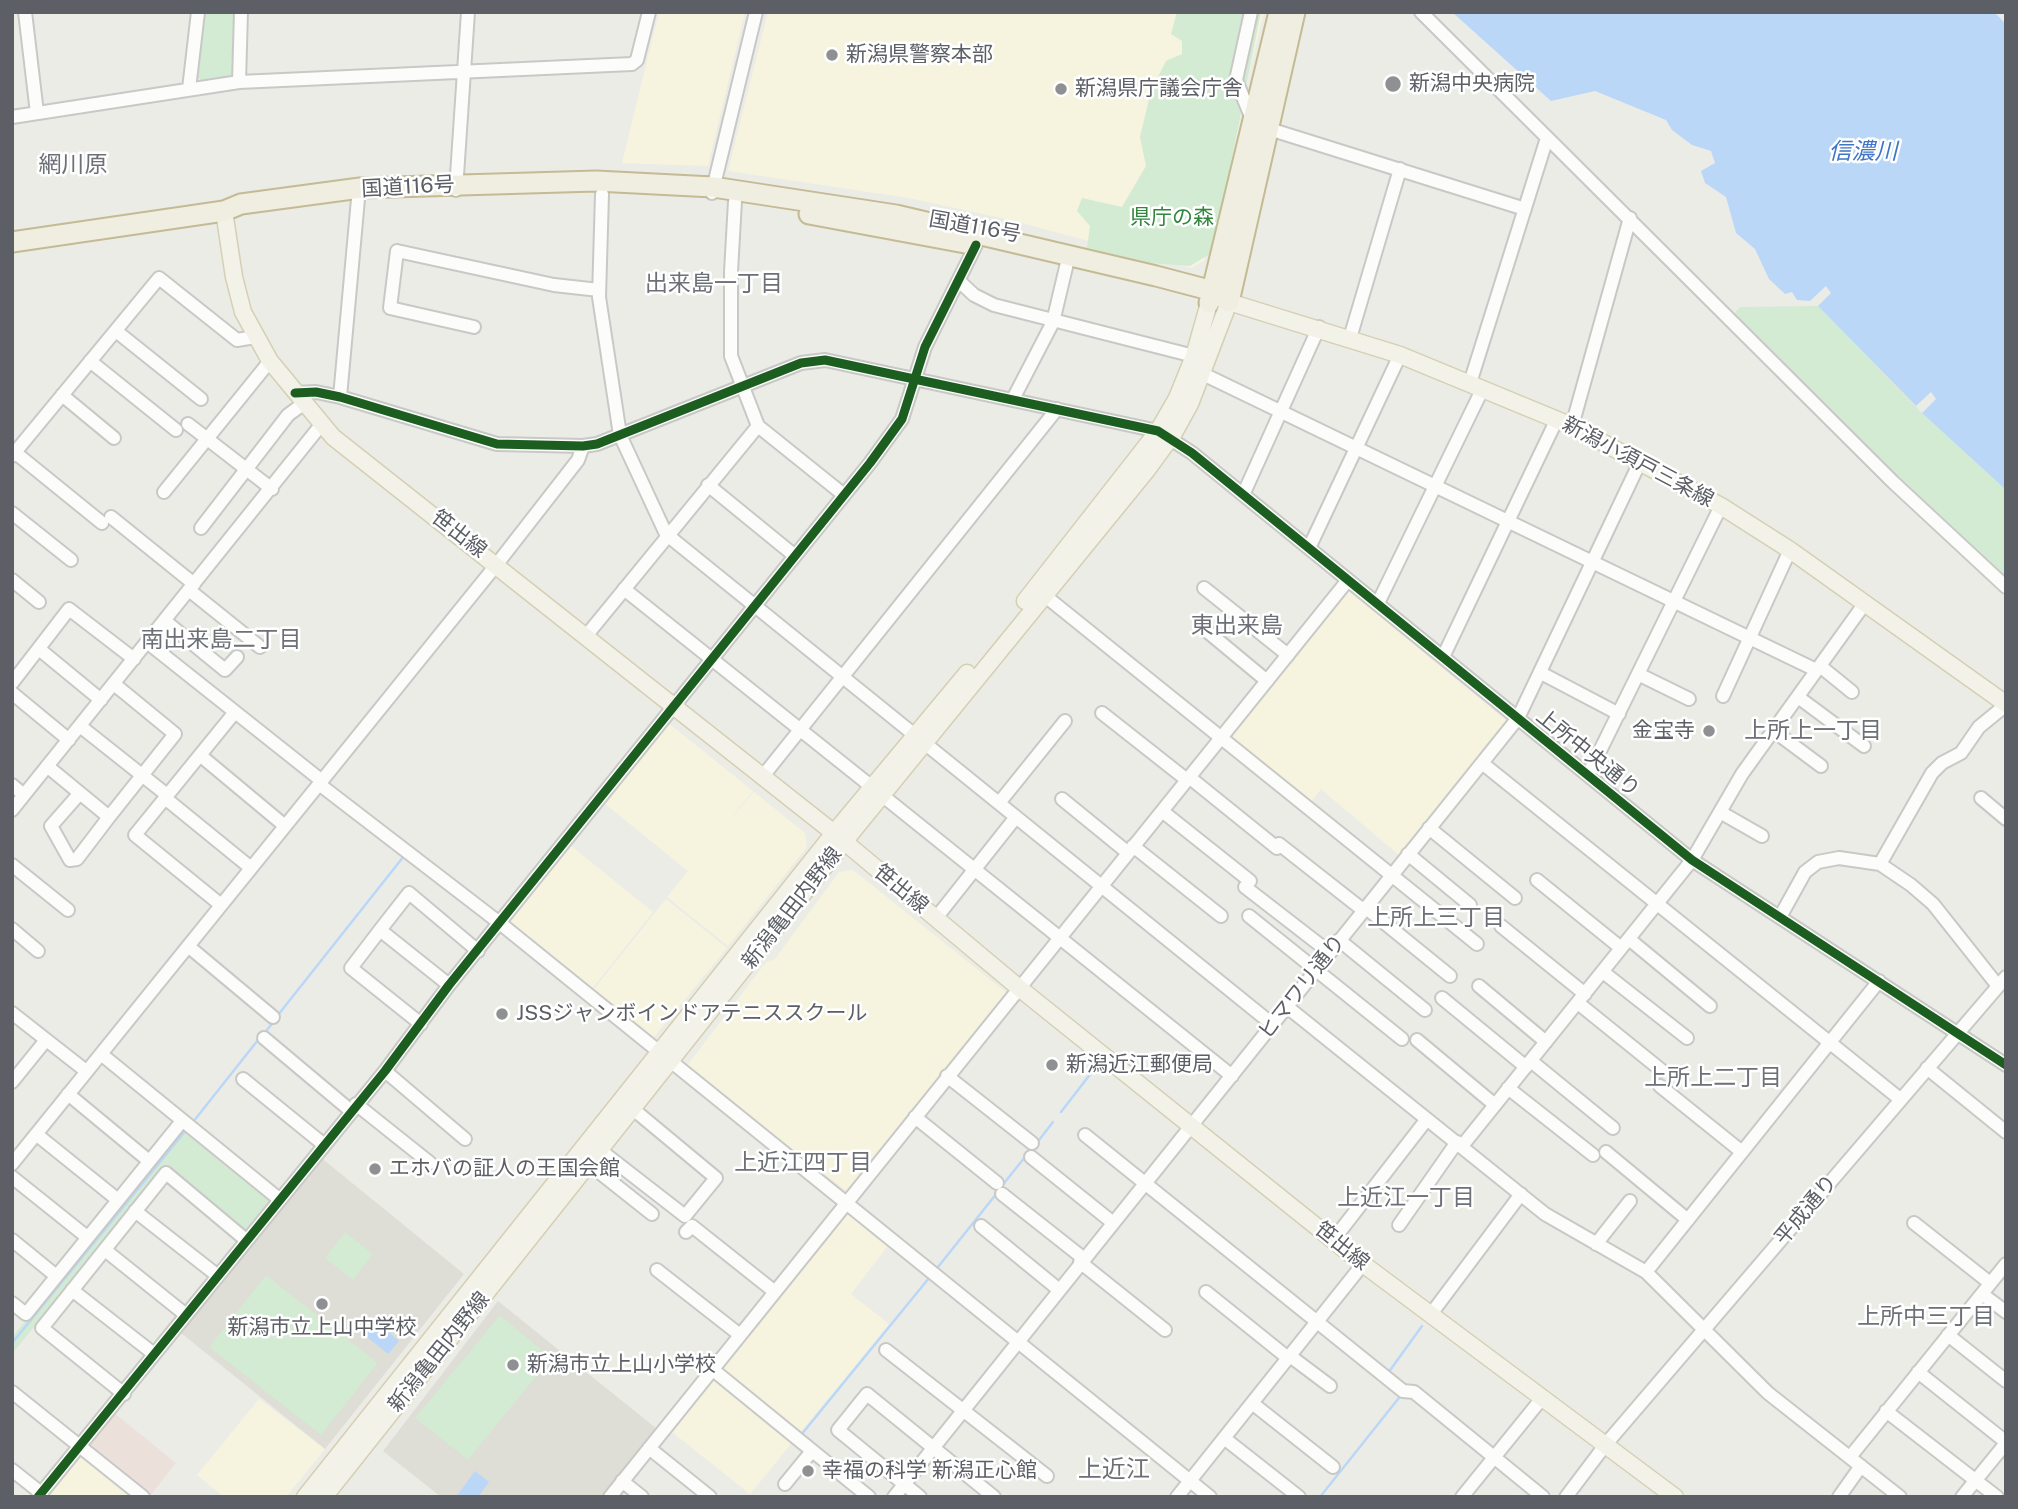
<!DOCTYPE html>
<meta charset="utf-8">
<style>
body{margin:0}
#map{position:relative;width:2018px;height:1509px;overflow:hidden;background:#ecece7;font-family:"Public Sans",sans-serif}
canvas{display:block}
.frame{position:absolute;inset:0;border:14px solid #5c5f65;pointer-events:none}
</style>
<div id="map">
<canvas width="2018" height="1509"></canvas>
<div class="frame"></div>
</div>
<script>
const ctx = document.querySelector('canvas').getContext('2d');
ctx.lineJoin = 'round';
function fillPath(path, color) { ctx.fillStyle = color; ctx.fill(path, 'evenodd'); }
const poly = rows => new Path2D(rows.map(r => 'M' + r).join(''));
function stroke(path, color, width, dash) { ctx.strokeStyle = color; ctx.lineWidth = width; ctx.lineCap = dash ? 'butt' : 'round'; ctx.setLineDash(dash || []); ctx.stroke(path); }
function write(font, color, halo, rows, align = 'center') {
  ctx.font = font + ' "Public Sans","Noto Sans JP",sans-serif'; ctx.lineWidth = 5; ctx.setLineDash([]); ctx.textBaseline = 'middle'; ctx.strokeStyle = halo; ctx.fillStyle = color; for (const [text, x, y, turn = 0] of rows) {
    ctx.save(); ctx.translate(x, y); ctx.rotate((+turn || 0) * Math.PI / 180); ctx.textAlign = isNaN(turn) ? turn : align; if (halo) ctx.strokeText(text, 0, 0); ctx.fillText(text, 0, 0); ctx.restore();
  }
}
fillPath(poly([
 [659,12,745,12,708,166,622,163],
 [768,12,1264,12,1204,261,1191,268,1006,219,909,198,728,171],
 [1345,588,1508,722,1401,857,1321,789,1309,804,1227,737],
 [667,722,753,791,724,827,754,792,805,833,807,847,728,946,667,897,688,871,604,803],
 [570,845,653,912,592,989,508,922],
 [853,870,1008,994,848,1192,686,1067,766,962,775,959,839,872],
 [666,899,727,948,653,1038,594,989],
 [848,1209,890,1243,851,1294,889,1324,750,1494,668,1429],
 [259,1399,325,1449,286,1497,224,1497,197,1475],
 [79,1452,136,1497,44,1497]
]), '#f6f4df');
fillPath(poly([
 [319,1156,464,1274,325,1449,181,1333],
 [498,1301,657,1429,604,1497,441,1497,383,1451]
]), '#deddd6');
fillPath(poly([
 [113,1412,176,1463,150,1496,87,1445]
]), '#ece0db');
fillPath(poly([
 [198,12,234,12,233,75,230,77,203,81,198,78],
 [1177,12,1261,12,1213,252,1190,266,1148,263,1087,248,1090,226,1077,211,1082,198,1122,207,1146,166,1140,137,1151,91,1166,61,1182,54,1182,41,1171,34],
 [1818,306,1922,413,2006,490,2006,583,1843,426,1734,314,1740,307],
 [182,1130,271,1202,247,1234,164,1168,12,1354,12,1337],
 [345,1232,373,1254,353,1280,325,1258],
 [266,1275,378,1363,321,1435,209,1347],
 [500,1315,551,1358,468,1460,415,1418]
]), '#d3ead3');
fillPath(poly([
 [1452,12,1994,12,2006,24,2006,490,1922,413,1936,399,1931,392,1916,406,1818,306,1831,293,1826,286,1810,301,1797,300,1792,292,1785,294,1769,279,1755,249,1736,233,1726,197,1705,183,1701,171,1715,163,1711,151,1692,145,1672,130,1666,120,1595,91,1551,101],
 [372,1318,399,1341,388,1354,361,1332],
 [475,1471,489,1482,478,1497,456,1497]
]), '#bad7f8');
stroke(poly([
 [278,1015,404,856],
 [263,1035,274,1021],
 [1061,1112,1095,1068],
 [193,1122,258,1040],
 [1036,1144,1053,1122],
 [1001,1187,1025,1157],
 [938,1267,997,1193],
 [12,1343,186,1130],
 [1388,1373,1422,1326],
 [801,1435,929,1278],
 [1320,1497,1402,1394]
]), '#bad7f8', 2.5);
const minor = poly([
 [25,12,37,113],
 [1251,12,1236,80,1252,119],
 [1421,12,1893,482,2006,587],
 [239,82,241,12],
 [189,89,198,12],
 [12,117,239,82,632,64,637,60,649,12],
 [1266,128,1525,209],
 [456,190,468,12],
 [712,193,756,12],
 [602,194,599,297,620,435,666,534,1272,1024],
 [959,281,974,295,994,305,1194,356],
 [474,327,390,308,397,251,554,285,599,290],
 [116,331,201,399],
 [1350,338,1400,169],
 [90,361,176,430],
 [1203,374,1816,670],
 [1470,383,1547,138],
 [295,393,316,392,340,397,497,444,583,446,597,444,801,363,825,360,1158,431,1192,453,1692,860,2006,1065],
 [62,395,114,438],
 [340,397,358,199],
 [1013,399,1053,322,1067,263],
 [188,424,272,489],
 [758,426,844,495],
 [1572,426,1630,218],
 [12,450,102,523],
 [12,456,159,278,237,340,255,337],
 [708,485,795,556],
 [164,492,270,361],
 [1243,495,1319,327],
 [12,513,71,560],
 [111,517,194,584],
 [201,528,288,415,303,404],
 [1309,548,1400,355],
 [12,580,39,602],
 [1204,588,1288,655],
 [624,589,872,787],
 [189,590,260,647],
 [1044,595,1477,944],
 [1378,603,1483,388],
 [165,621,225,670,237,657],
 [1202,627,1267,681],
 [586,636,758,426,731,356,731,272,735,201],
 [147,642,322,781],
 [39,649,101,700],
 [1443,657,1557,419],
 [1820,666,1852,692],
 [1541,673,1619,714],
 [1638,674,1689,699],
 [12,683,69,609,134,659],
 [12,693,69,740],
 [1723,696,1790,550],
 [1798,697,1864,746],
 [1102,713,1187,780],
 [80,726,167,795],
 [1774,731,1821,766],
 [201,756,285,826],
 [1482,763,1900,1099],
 [47,766,109,817,77,859,70,860,51,826,80,793],
 [1588,775,1721,506],
 [763,776,1057,409],
 [1189,777,1277,848],
 [319,784,501,924,1210,1497],
 [12,785,24,795],
 [883,796,1232,1076],
 [165,798,251,868],
 [1981,798,2006,819],
 [1062,799,1127,852],
 [999,803,1065,721],
 [12,810,321,425],
 [1162,811,1250,881],
 [1720,812,1762,836],
 [109,817,175,734,114,684],
 [1429,828,1515,898],
 [1279,844,1363,910],
 [1133,846,1221,916],
 [1408,854,1470,905],
 [1880,864,1932,773,1942,763,1961,753,1979,727,2006,705],
 [12,865,68,910],
 [1537,880,1621,948],
 [1245,887,1329,952],
 [221,905,135,835,235,712],
 [1365,907,1450,976],
 [1249,916,1402,1039],
 [1780,917,1805,872,1818,862,1839,858,1880,864,1911,885,1933,904,1998,986],
 [936,918,1016,817],
 [1501,926,1585,994],
 [12,929,38,951],
 [380,930,449,985],
 [1629,939,1710,1006],
 [1339,940,1425,1010],
 [188,946,273,1017],
 [1603,972,1687,1038],
 [1479,986,1546,1042],
 [1442,998,1526,1067],
 [1578,1003,1661,1070],
 [1286,1006,1545,1214,1646,1272,1768,1393,1900,1497],
 [12,1013,86,1071],
 [421,1024,351,968,380,930,409,893,478,951],
 [264,1038,351,1111],
 [1417,1040,1495,1105],
 [101,1054,279,1199],
 [1531,1061,1613,1128],
 [1927,1068,2006,1132],
 [385,1071,465,1139],
 [947,1076,1032,1143],
 [243,1079,323,1144],
 [12,1082,46,1040],
 [1660,1086,1742,1152],
 [1508,1088,1593,1155],
 [68,1094,149,1161],
 [356,1104,430,1163],
 [915,1117,997,1183],
 [36,1134,118,1200],
 [1085,1135,1403,1391,1414,1392,1543,1497],
 [1462,1146,1692,860,1742,774,1865,603],
 [600,1150,685,1216,716,1178,633,1109],
 [1606,1152,1688,1220],
 [1031,1157,1112,1222],
 [12,1164,497,564,578,460,583,446],
 [589,1164,652,1214],
 [12,1177,87,1237],
 [1002,1194,1083,1258],
 [135,1211,218,1276],
 [1914,1223,1990,1283],
 [1399,1225,1457,1142],
 [981,1226,1058,1289],
 [686,1232,692,1226,775,1292],
 [1334,1239,1427,1119],
 [12,1240,55,1275],
 [1596,1244,1630,1201],
 [105,1250,186,1315],
 [1080,1262,1165,1330],
 [657,1270,740,1335],
 [1646,1272,1879,981],
 [72,1290,154,1354],
 [1206,1292,1288,1358],
 [1982,1294,2006,1312],
 [12,1303,26,1314,182,1121],
 [1431,1314,1521,1194],
 [1948,1335,2006,1381],
 [886,1350,1047,1476],
 [1290,1356,1330,1386],
 [712,1369,869,1497],
 [1918,1372,2006,1442],
 [12,1392,143,1497],
 [124,1394,42,1328,166,1173,246,1240],
 [1252,1403,1333,1467],
 [1886,1411,1997,1497],
 [1224,1438,1299,1497],
 [649,1448,710,1497],
 [1850,1457,2006,1264],
 [12,1470,41,1493],
 [622,1481,642,1497],
 [785,1484,812,1451],
 [38,1497,385,1071,449,985,870,463,902,419,925,347,976,245],
 [610,1497,1348,580],
 [894,1497,1518,718,1640,462],
 [920,1497,838,1430,867,1394,994,1497],
 [1177,1497,1363,1264],
 [1462,1497,1543,1397],
 [1566,1497,1606,1444,2006,977],
 [1839,1497,1861,1466],
 [1962,1497,2006,1443]
]);
const major = poly([
 [224,211,234,277,243,312,270,361,333,437,834,833,1018,987,1363,1264,1675,1497],
 [1025,601,1158,431,1177,398,1194,356,1209,303],
 [305,1497,834,833,967,673],
 [324,1497,852,832,1147,470,1174,433,1190,404,1229,302,1400,355,1572,426,1721,506,1790,550,2006,704]
]);
const highway = poly([
 [809,214,965,243],
 [12,242,224,211,241,204,360,188,596,181,713,187,896,215,1156,276,1213,291,1229,302],
 [1229,302,1295,12],
 [1209,303,1279,12]
]);
stroke(minor, '#c8c9c7', 16);
stroke(major, '#d5cfb3', 19);
stroke(highway, '#c4ba93', 23);
stroke(minor, '#fcfcfb', 12);
stroke(major, '#f3f2e8', 16);
stroke(highway, '#efeee1', 19);
stroke(poly([
 [295,393,316,392,340,397,497,444,583,446,597,444,801,363,825,360,1158,431,1192,453,1692,860,2006,1065],
 [38,1497,385,1071,449,985,870,463,902,419,925,347,976,245]
]), '#1b5e20', 9);
for (const [x, y, r, color] of [
 [832,55,7,"#8e9092"],
 [1393,84,9,"#8e9092"],
 [1061,89,7,"#8e9092"],
 [1709,731,7,"#8e9092"],
 [502,1014,7,"#8e9092"],
 [1052,1065,7,"#8e9092"],
 [375,1169,7,"#8e9092"],
 [322,1304,7,"#8e9092"],
 [513,1365,7,"#8e9092"],
 [808,1471,7,"#8e9092"]
]) { const dot = new Path2D(); dot.arc(x, y, r, 0, 2 * Math.PI); ctx.fillStyle = color; ctx.fill(dot); stroke(dot, '#fff', 2.5); }
write('21px', '#5c5f65', '#fff', [
 ["新潟県警察本部",846,55],
 ["新潟中央病院",1409,84],
 ["新潟県庁議会庁舎",1075,89],
 ["金宝寺",1695,731,"right"],
 ["JSSジャンボインドアテニススクール",516,1014],
 ["新潟近江郵便局",1066,1065],
 ["エホバの証人の王国会館",389,1169],
 ["新潟市立上山中学校",322,1328,"center"],
 ["新潟市立上山小学校",527,1365],
 ["幸福の科学 新潟正心館",822,1471]
], 'left');
write('21px', '#5c5f65', '#fff', [
 ["国道116号",408,187,-3],
 ["国道116号",975,227,10],
 ["新潟小須戸三条線",1638,462,28],
 ["笹出線",459,534,38],
 ["上所中央通り",1588,753,39],
 ["笹出線",901,889,40],
 ["新潟亀田内野線",792,908,-52],
 ["ヒマワリ通り",1302,987,-52],
 ["平成通り",1806,1210,-50],
 ["笹出線",1342,1246,39],
 ["新潟亀田内野線",439,1352,-51]
]);
write('21px', '#31863e', '#fff', [
 ["県庁の森",1172,218]
]);
write('italic 23px', '#4075c8', '#fff', [
 ["信濃川",1863,152]
]);
write('23px', '#6d7177', '#fff', [
 ["網川原",73,165],
 ["出来島一丁目",714,284],
 ["東出来島",1237,626],
 ["南出来島二丁目",221,640],
 ["上所上一丁目",1813,731],
 ["上所上三丁目",1436,918],
 ["上所上二丁目",1713,1078],
 ["上近江四丁目",803,1163],
 ["上近江一丁目",1406,1198],
 ["上所中三丁目",1926,1317]
]);
write('24px', '#6d7177', '#fff', [
 ["上近江",1114,1470]
]);
</script>
